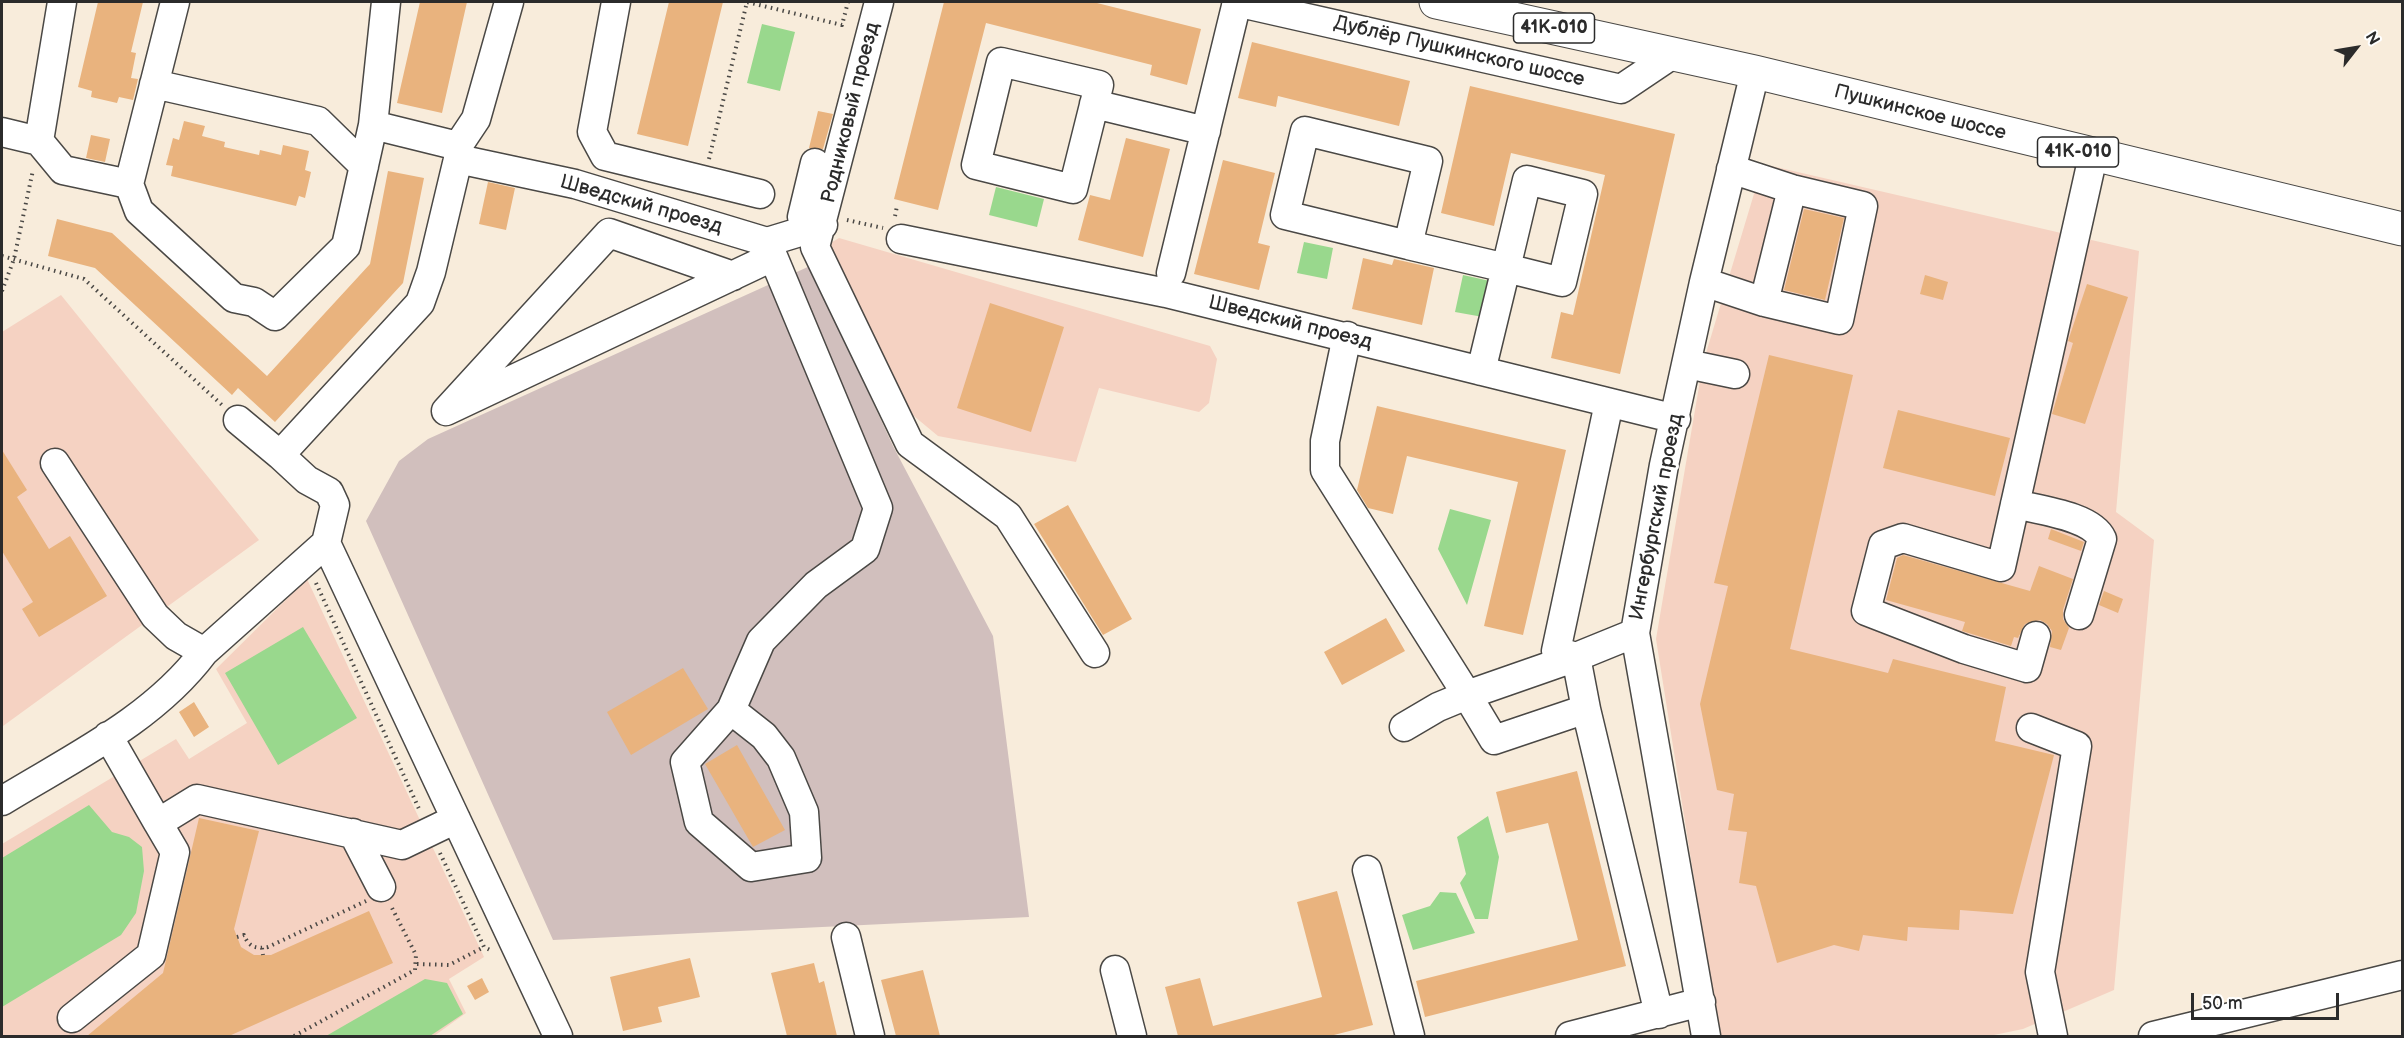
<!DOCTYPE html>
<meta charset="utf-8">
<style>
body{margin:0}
#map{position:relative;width:2404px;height:1038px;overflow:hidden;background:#f8ecdb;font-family:"Balsamiq Sans",sans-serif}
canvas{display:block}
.frame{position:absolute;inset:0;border:3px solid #2b2b2b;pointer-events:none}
.north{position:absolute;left:2326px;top:18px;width:60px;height:60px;-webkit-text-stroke:4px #fff;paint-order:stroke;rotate:59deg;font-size:16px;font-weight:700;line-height:24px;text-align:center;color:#2b2b2b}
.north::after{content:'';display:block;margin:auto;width:21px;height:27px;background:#2b2b2b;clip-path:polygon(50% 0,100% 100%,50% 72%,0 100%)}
.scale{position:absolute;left:2191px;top:993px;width:148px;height:27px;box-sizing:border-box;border:3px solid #2b2b2b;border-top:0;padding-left:8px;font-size:18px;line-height:21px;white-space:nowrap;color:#2b2b2b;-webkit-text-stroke:4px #fff;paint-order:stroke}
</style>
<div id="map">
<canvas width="2404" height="1038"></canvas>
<div class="frame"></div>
<div class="north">N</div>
<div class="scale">50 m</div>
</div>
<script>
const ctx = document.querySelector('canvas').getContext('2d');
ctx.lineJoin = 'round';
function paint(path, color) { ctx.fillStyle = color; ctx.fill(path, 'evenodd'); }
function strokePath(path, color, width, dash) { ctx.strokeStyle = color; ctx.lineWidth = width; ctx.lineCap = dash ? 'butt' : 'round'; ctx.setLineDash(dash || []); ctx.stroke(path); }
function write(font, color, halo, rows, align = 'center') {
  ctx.font = font + ' "Balsamiq Sans",sans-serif'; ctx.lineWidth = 6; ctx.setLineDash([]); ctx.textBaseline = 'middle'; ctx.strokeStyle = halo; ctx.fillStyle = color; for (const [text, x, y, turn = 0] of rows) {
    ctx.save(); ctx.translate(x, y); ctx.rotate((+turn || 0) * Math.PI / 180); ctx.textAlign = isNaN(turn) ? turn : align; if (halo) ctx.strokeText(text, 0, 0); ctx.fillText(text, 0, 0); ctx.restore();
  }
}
paint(new Path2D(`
 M1763,164l376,87 -23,261 38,28 -40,450 -91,39 -34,7h-270l-63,-397 47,-276z
 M839,238l371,108 7,13 -8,44 -10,9 -100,-24 -23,74 -138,-26 -41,-34 -73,-155z
 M61,295l198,245 -256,186 -1,-394z
 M307,579l177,378 -35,22 17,34 -32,23h-432v-192l174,-105 13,20 58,-36 -31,-54z`), '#f5d2c2');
paint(new Path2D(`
 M810,266l83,180 100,190 36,281 -476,23 -187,-419 33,-60 29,-22z`), '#d1bfbd');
paint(new Path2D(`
 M762,24l33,8 -15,59 -33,-8z
 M996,187l48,12 -7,28 -48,-12z
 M1304,242l29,6 -6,31 -30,-6z
 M1463,275l27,6 -7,36 -28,-5z
 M1450,509l41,11 -24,85 -29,-56z
 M303,627l54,91 -79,47 -53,-92z
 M89,805l23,27 17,5 13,10 2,24 -8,42 -15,22 -119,72v-149z
 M1488,816l11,41 -11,62h-13l-15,-36 6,-9 -9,-37z
 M1440,892l16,1 19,40 -62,17 -11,-35 28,-9z
 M425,979l22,4 16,31 -33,22h-104z`), '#99d88d');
paint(new Path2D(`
 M98,2h45l-12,50 5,1 -5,25 7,1 -5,21 -14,-3 -2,6 -26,-6 1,-6 -14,-4z
 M420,2h47l-25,111 -45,-10z
 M669,2h54l-35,144 -51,-12z
 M944,2h149l108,27 -14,56 -37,-10 2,-10 -166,-42 -48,187 -44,-11z
 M1252,42l158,39 -11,45 -121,-30 -2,11 -38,-9z
 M1470,86l205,48 -55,240 -69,-16 10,-46 12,3 32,-140 -94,-22 -17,73 -53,-13z
 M818,111l15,3 -10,35 -14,-1z
 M184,121l21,5 -3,10 23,6 -1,5 35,8 1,-5 21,5 2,-10 26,6 -4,19 6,2 -6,26 -6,-2 -3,10 -125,-30 2,-10 -7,-1 7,-27 6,2z
 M91,135l19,4 -5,23 -19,-4z
 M1126,138l44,11 -27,108 -65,-17 12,-45 20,5z
 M1223,160l52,13 -17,70 12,3 -11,44 -65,-16z
 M388,171l36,7 -21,105 -128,139 -37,-34 -6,7 -137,-127 -47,-12 9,-37 55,14 155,143 103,-112z
 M488,182l27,6 -9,42 -27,-6z
 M1804,209l40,9 -19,82 -41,-10z
 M1363,258l29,7 2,-6 40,9 -12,57 -70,-16z
 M1925,275l23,7 -5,18 -23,-6z
 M2087,284l41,13 -43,127 -33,-10 21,-71 -5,-2z
 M990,303l74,24 -33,105 -74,-24z
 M1769,355l84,20 -63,274 98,24 5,-14 113,28 -11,54 59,14 -41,159 -53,-4 -1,20 -51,-3 -1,14 -44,-6 -4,16 -25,-6 -57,18 -21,-77 -17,-3 8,-51 -19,-2 6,-36 -17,-4 -17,-86 28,-118 -14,-3z
 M1377,406l189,44 -43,185 -39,-9 34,-144 -111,-26 -14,58 -25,-6 -11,-18z
 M1898,410l112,28 -15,58 -112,-28z
 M2,450l25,40 -10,7 32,52 21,-13 37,60 -68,41 -17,-28 11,-7 -31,-51z
 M1068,505l64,114 -29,16 -69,-111z
 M2051,529l33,13 -3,9 -33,-12z
 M1903,555l127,36 9,-25 34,13 -10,31v9l6,9 -8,22 -11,-3 2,-16 -5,-7 -7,-4 -15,4 -7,14 -4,-1 -3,9 -49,-15 3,-9 -79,-22 11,-42z
 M2104,591l19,8 -5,14 -19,-8z
 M1386,618l19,33 -63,34 -18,-33z
 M683,668l25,41 -77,46 -24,-43z
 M194,702l15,25 -15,10 -15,-25z
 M737,745l48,85 -32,17 -48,-83z
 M1577,771l49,195 -201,51 -9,-36 162,-41 -30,-117 -42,10 -10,-41z
 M199,818l60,13 -25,98 7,18 13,8h17l98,-44 24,52 -164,73h-142l76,-63z
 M1337,891l36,134 -43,11h-152l-13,-49 35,-9 13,48 109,-29 -25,-95z
 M690,958l10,39 -42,10 4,15 -39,9 -13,-54z
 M814,963l5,20 5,-2 13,55h-50l-16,-63z
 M923,970l17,66h-44l-15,-56z
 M482,978l7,14 -14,8 -8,-14z`), '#e9b37e');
const minor = new Path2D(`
 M175,2l-46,182 10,27 95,87 20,4 21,14 71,-70 27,-121 85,21v13l-27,113 -11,31 -140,152 -42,-35
 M616,2l-24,130 13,24 155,38
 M879,2l-64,245 95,197 98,72 87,137
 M1236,2l385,87 52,-35
 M1001,62l98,23 -26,104 -97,-24z
 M154,84l164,37 46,45
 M1094,104l112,27
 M373,125l13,-123
 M2,132l37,9 24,29 66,14
 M39,141l23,-139
 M458,146l18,-27 33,-117
 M458,159l117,25 192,58 56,-17
 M802,217l13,-54
 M901,239l265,54 510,126
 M1408,245l-123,-30 20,-84 123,30 -20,84 98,23 21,-88 56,14 -21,88 -56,-14 -25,103
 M1171,273l66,-271
 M733,276l-124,-43 -163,178 305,-144 21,-10
 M1704,282l60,20 75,18 24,-114 -71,-17 -61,-20
 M1764,302l28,-113
 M1347,336l-22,105v29l142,225 109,-38 59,-24
 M1687,364l48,10
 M55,463l100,153 21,20 28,16 122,-109 9,-38 -6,-13 -22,-12 -27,-25
 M2015,504c24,6 77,12 87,35l-23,76
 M326,543l232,493
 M2036,636l-9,32 -63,-19 -98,-38 17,-66 20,-7 98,29 92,-411
 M1586,709l73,305
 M731,710l33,26 17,22 23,54 3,46 -56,9 -52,-45 -14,-60 46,-52 30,-69 55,-56 49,-36 13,-41 -111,-266
 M1404,727l34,-20 29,-12 27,45 92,-31 -10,-52 -20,-6 53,-248
 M2031,728l46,18 -37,226 13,64
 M108,736l50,87 39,-24 205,46 54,-26
 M2,801c70,-43 151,-81 202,-149
 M353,833l28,54
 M1367,870l43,166
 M846,937l24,99
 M1115,970l17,66
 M72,1018l79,-63 24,-103 -17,-29
 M1570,1036l131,-34
 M1706,1036l-71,-403 29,-168 40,-183 51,-210
 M2153,1036l249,-61`);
const major = new Path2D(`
 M1436,2l319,70 647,157`);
strokePath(minor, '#4a4845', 31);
strokePath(major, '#4a4845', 35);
strokePath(new Path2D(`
 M709,159l38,-157 95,23 6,-23
 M895,216l2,-10
 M847,220l36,8
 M2,256l82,23 138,126
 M2,291l12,-32 19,-89
 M316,583l104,228
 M440,853l44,94 8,4
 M237,937l7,-2c5,12 11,14 24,12l98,-46
 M262,948l1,7
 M417,964l32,1 35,-18
 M294,1036l121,-66 1,-15 -25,-49`), '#4a4845', 4, [1.5, 4.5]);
strokePath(minor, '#fff', 28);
strokePath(major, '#fff', 33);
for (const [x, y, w] of [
 [1554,28,81],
 [2078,152,81]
]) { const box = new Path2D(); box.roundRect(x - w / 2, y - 15, w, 30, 4.5); ctx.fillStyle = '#fff'; ctx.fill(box); strokePath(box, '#2b2b2b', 1.5); }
write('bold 18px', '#2b2b2b', null, [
 ["41К-010",1554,28],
 ["41К-010",2078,152]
]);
write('20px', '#2b2b2b', '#fff', [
 ["Дублёр Пушкинского шоссе",1459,52,13],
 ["Родниковый проезд",851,113,-76],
 ["Пушкинское шоссе",1920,113,14],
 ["Шведский проезд",641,205,16],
 ["Шведский проезд",1290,323,14],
 ["Ингербургский проезд",1657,517,-79]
]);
</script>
